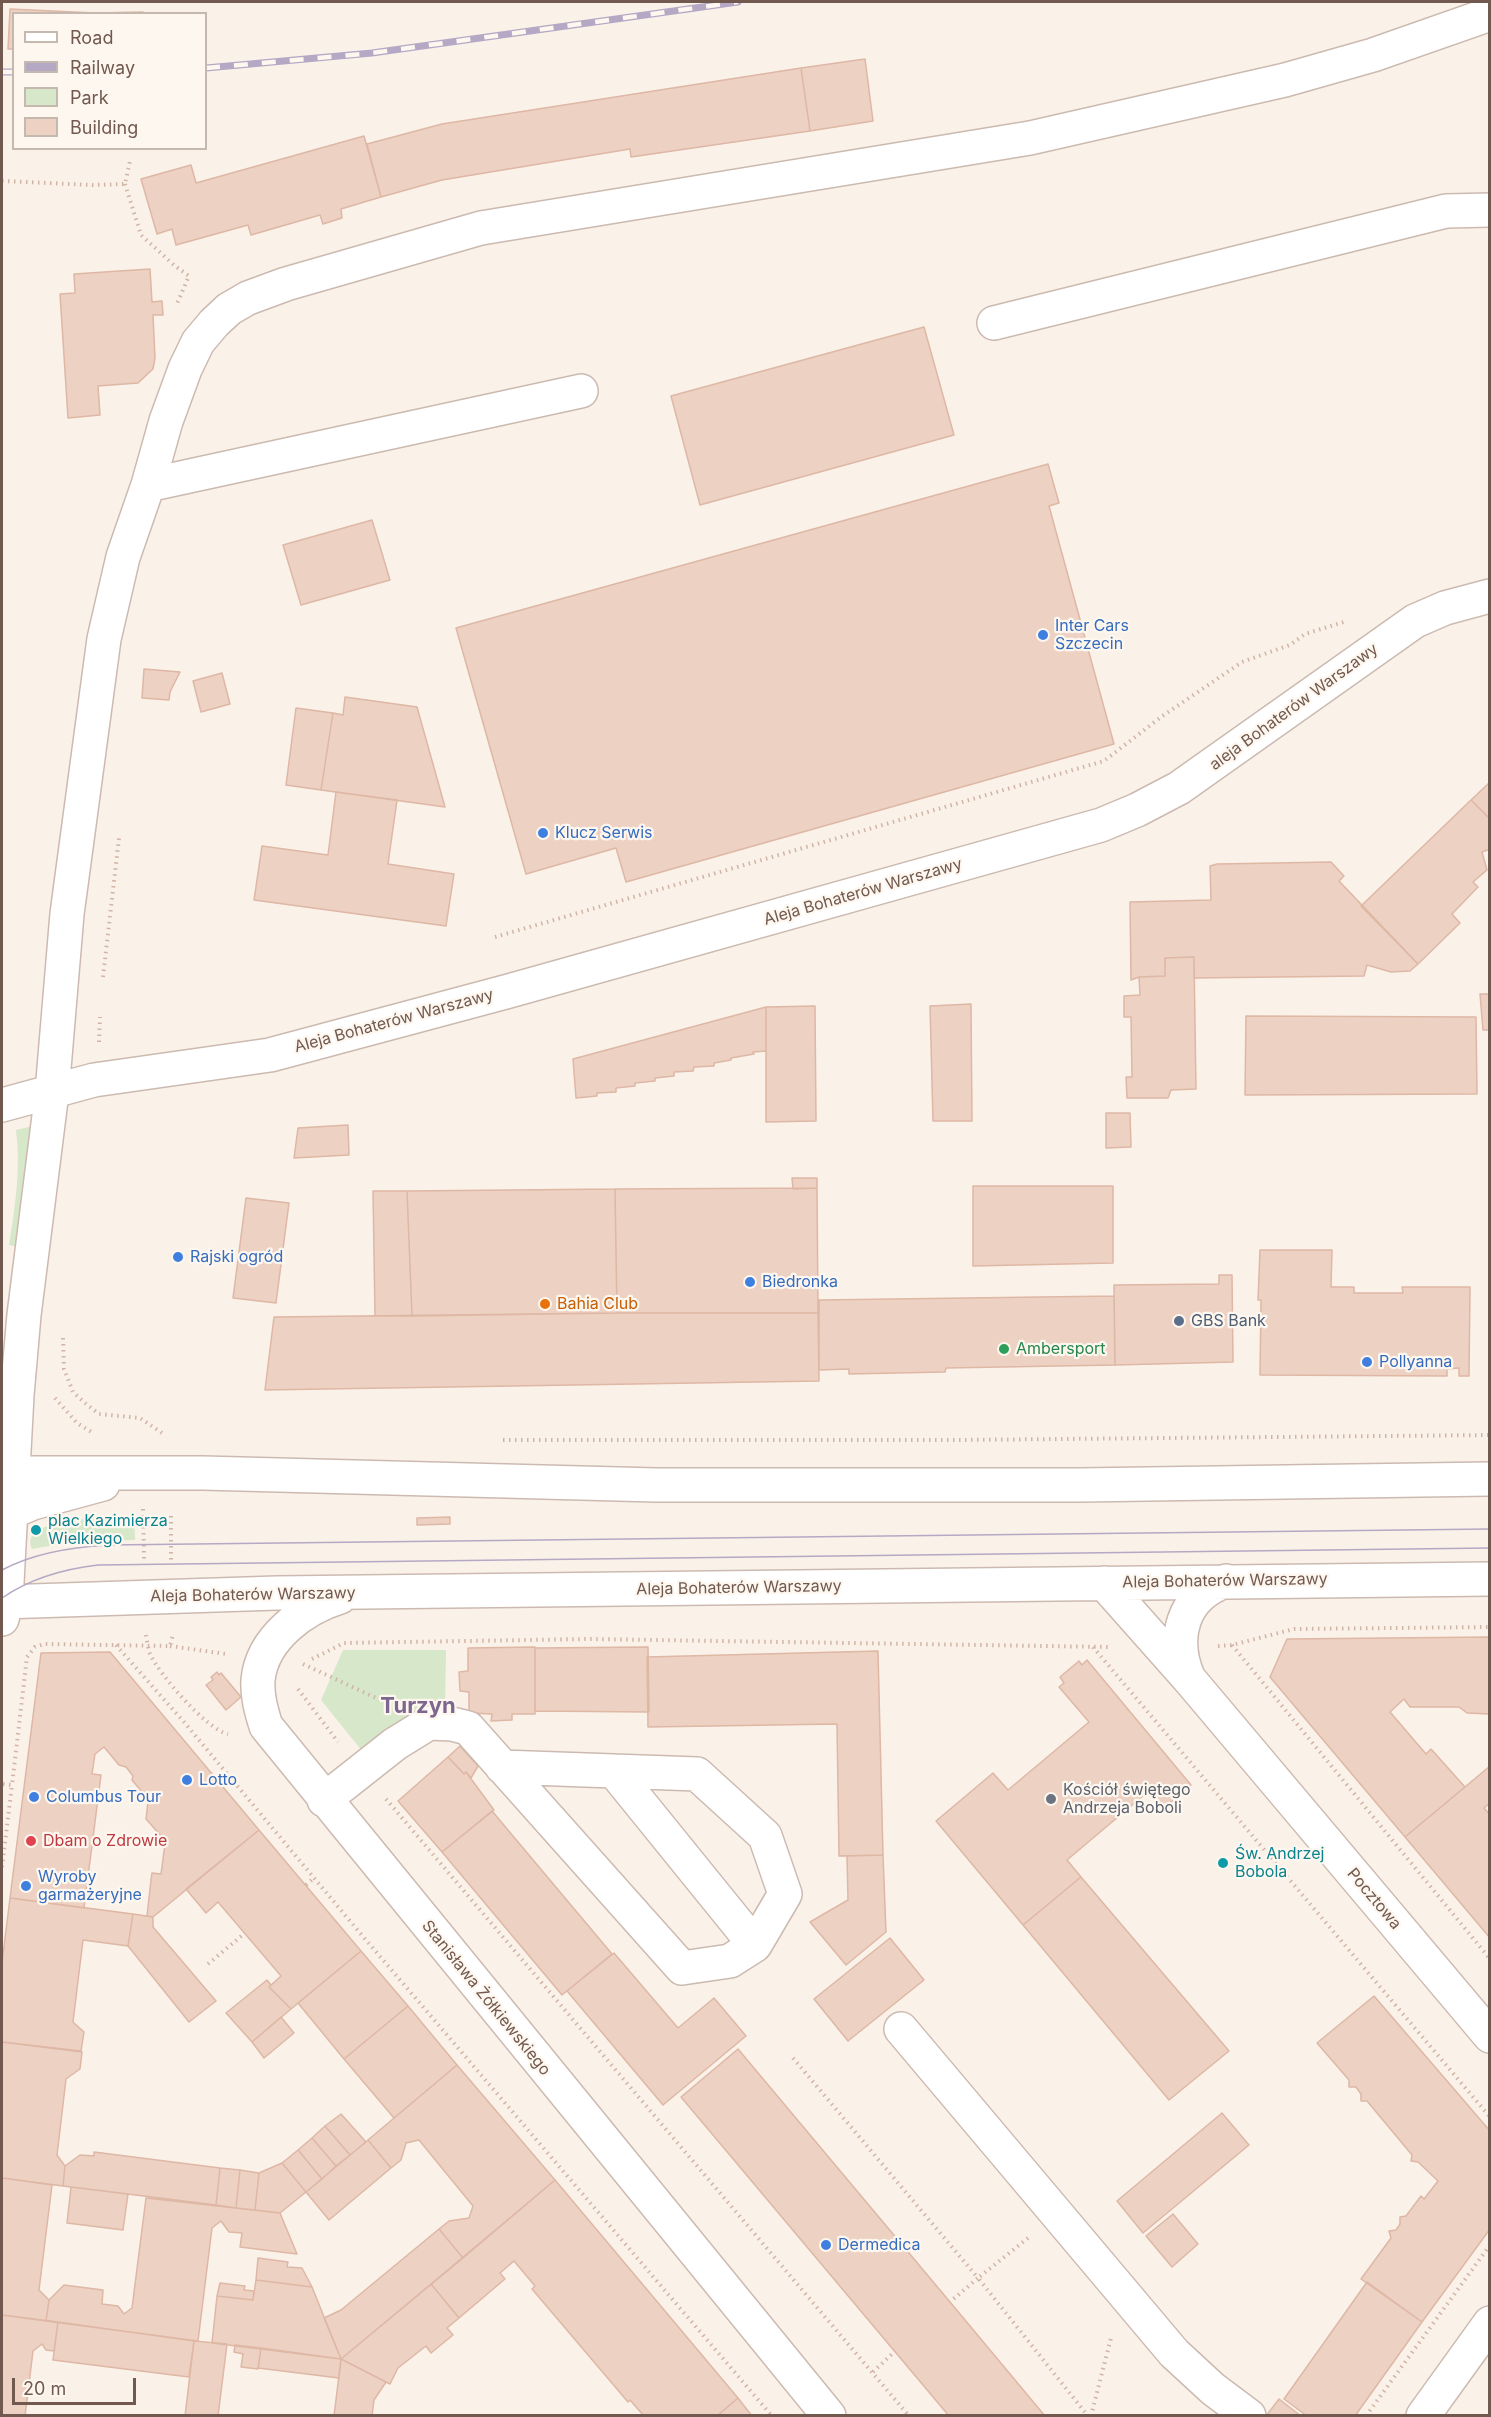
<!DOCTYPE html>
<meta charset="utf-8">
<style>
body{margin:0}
#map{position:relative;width:1491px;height:2417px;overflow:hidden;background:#faf2e9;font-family:Inter,sans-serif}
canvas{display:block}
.frame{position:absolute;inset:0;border:3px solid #72594f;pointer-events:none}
.legend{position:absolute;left:12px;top:12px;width:195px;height:138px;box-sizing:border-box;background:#fdf7ef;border:2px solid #c5b8af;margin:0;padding:8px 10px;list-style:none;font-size:18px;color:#72594f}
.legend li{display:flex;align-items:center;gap:12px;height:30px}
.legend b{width:30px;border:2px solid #c5b8af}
.scale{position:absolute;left:12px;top:2378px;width:124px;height:27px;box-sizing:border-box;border:3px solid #72594f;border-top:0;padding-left:8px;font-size:18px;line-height:21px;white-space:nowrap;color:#72594f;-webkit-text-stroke:4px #fdf7ef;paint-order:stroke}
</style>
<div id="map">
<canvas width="1491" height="2417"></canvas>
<div class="frame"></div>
<ul class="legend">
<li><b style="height:8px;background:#fff"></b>Road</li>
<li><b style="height:8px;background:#b5a8c4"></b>Railway</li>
<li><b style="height:16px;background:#d7e7c9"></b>Park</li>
<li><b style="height:16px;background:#edd1c3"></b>Building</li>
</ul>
<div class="scale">20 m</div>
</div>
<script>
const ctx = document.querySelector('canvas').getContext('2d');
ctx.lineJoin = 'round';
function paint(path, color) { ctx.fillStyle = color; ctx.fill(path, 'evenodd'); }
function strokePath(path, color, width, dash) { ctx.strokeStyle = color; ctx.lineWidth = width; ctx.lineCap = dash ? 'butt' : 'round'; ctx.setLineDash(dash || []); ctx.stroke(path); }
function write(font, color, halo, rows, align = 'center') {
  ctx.font = font + ' Inter,sans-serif'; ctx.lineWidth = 4.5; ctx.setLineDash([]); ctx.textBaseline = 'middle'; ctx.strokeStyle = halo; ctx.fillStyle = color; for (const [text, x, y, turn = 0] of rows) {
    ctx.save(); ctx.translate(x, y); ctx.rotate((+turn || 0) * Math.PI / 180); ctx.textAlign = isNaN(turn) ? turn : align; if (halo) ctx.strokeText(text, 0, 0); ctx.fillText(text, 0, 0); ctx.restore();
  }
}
paint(new Path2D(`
 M33,1126l-11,122 -13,-3c6,-38 12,-76 7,-115z
 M134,1516l1,24 -59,1 -44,8c-16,-33 83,-32 102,-33z
 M343,1650h103l-1,57 -61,25 -22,19 -41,-51z`), '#d7e7c9');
const building = new Path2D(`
 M10,9l85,4 48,-1v2h-129v35h-6z
 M865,59l8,62 -63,10 -9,-63z
 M801,68l9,63 -179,26 -1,-8 -188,31 -61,17 -14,-53 75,-20z
 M364,136l17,61 -40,12 1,9 -19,6 -3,-9 -69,20 -3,-10 -72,20 -4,-16 -15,5 -16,-55 50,-14 5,18z
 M150,269l2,33 10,-1 1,14h-10l2,43 -2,11 -15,14 -40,3 2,29 -32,3 -8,-124 15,-1 -1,-19z
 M924,327l30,108 -254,70 -29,-109z
 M1048,464l11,39 -10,3 65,238 -488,138 -10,-34 -90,26 -70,-246z
 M372,520l18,60 -89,25 -18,-60z
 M144,669l36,3 -10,20 -1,8 -27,-2z
 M222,673l8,31 -29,8 -8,-31z
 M345,697l72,10 28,100 -124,-17 12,-77 10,2z
 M296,708l37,5 -12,77 -35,-5z
 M1490,782v37l-19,-19z
 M336,792l61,8 -9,64 66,10 -8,52 -192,-26 8,-54 66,9z
 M1471,800l19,19v30l-8,3 5,18 -14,12 5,5 -26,27 8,9 -42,41 -57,-58z
 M1331,862l13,14 -5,5 79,83 -8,7 -19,1 -24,-7 -3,11 -170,2v-21l-29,1v18l-26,1 -8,3 -1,-78 81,-2 -1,-34 7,-2z
 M1194,957l2,132 -25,1 -3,8h-41l-1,-21h6l-1,-60h-7v-21l16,-1 -1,-18 26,-1v-18z
 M1480,994h10v36h-7z
 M971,1004l1,117h-39l-3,-115z
 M815,1006l1,115 -50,1v-115z
 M766,1007v44l-13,1 1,2 -23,4v2l-17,3v3l-20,1 -1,4 -19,1v4l-19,2v3l-20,2v3l-19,2v4l-19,1v3l-21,2 -3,-39z
 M1246,1016l230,1 1,77 -232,1z
 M1106,1113h24l1,34 -25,1z
 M348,1125l1,30 -55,3 4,-30z
 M792,1178h25v10l-24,1z
 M973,1186h140v77l-140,3z
 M817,1188l1,125h-201l-2,-124z
 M615,1189l2,124 -205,3 -5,-125z
 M373,1191h34l5,125h-37z
 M246,1198l43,5 -13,100 -43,-5z
 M1260,1250h72l-1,37h23v6h49l-1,-6h68l-1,89h-10v-8l-12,1v7l-187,-1 1,-75h-3z
 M1219,1275h13l1,87 -118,3 -1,-80 105,-1z
 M1114,1296l1,69 -169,3 -1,4 -96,2v-5l-30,1v-70z
 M617,1313h201l1,68 -554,9 9,-73z
 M450,1517v7l-33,1v-7z
 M1490,1637v77l-23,-1 -8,-6h-49l-6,-8 -14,13 36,42 5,-5 34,38 -60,50 -135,-160 17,-38z
 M535,1647v67h-23v6l-21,1 1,-7 -23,-1v-21l-9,-1 -1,-19 9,-1v-23z
 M648,1647l1,65 -114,-1v-63z
 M878,1651l5,204 -44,1 -2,-132 -189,3 -1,-70z
 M110,1652l149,178 -106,87 -6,-1 4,-36 1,-7 9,1 5,-38h-5l-15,-17 3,-26 -7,-1 -10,-12 1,-4 -7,-9 -7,-2 -15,-18 -9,7 -3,20 9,1 -17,133 -74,-10 31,-245z
 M1087,1660l104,125 -27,23 -14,-18 -83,70 14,17 -58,48 -87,-104 57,-48 15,17 81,-68 -30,-35 5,-4 -4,-6 19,-16 3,4z
 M217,1672l2,3 2,-2 20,24 -15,13 -20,-25 7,-5 -2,-3z
 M460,1746l18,20 -7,12 -5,-6 -2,2 -16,-17z
 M448,1757l16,17 2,-2 28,38 -52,42 -44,-51z
 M1490,1766v37l-6,5 6,7v123l-85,-101z
 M492,1811l120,143 -50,41 -120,-143z
 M259,1830l102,121 -70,58 -22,-22 12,-11 -63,-74 -12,11 -20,-24z
 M883,1855l3,77 -40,33 -36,-43 38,-22 -1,-44z
 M1081,1877l148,174 -60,49 -146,-175z
 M10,1898l123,16 -5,32 -45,-6 -10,82 11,10 -3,19 -79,-9v-79z
 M133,1914l20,3v10l63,74 -27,21 -61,-76z
 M890,1938l34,42 -76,61 -34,-42z
 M361,1951l47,55 -64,53 -46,-56z
 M614,1953l64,75 36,-30 32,38 -83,69 -96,-114z
 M267,1980l4,5 -2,2 22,22 -39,33 -26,-29z
 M1374,1996l116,135v98l-68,93 -61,-43 30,-41 -2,-7 7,-1 4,-6v-7l6,-1 15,-20 3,3 14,-18 -20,-19 -7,-1 1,-6 -45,-54h-6v-7l-5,-7h-7v-7l-32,-37z
 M408,2006l49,59 -63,53 -50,-59z
 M281,2017l13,16 -30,25 -12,-16z
 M2,2042l80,10 -2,17 -14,10 -9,76 8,11 -2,20 -61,-8z
 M738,2049l212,253 95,114h-96l-268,-319z
 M457,2065l98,115 -92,78 -24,-29 10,-8 20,-3 4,-12 -54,-66 -13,3 -5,17 -10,8 -23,-28z
 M1222,2113l27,32 -106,88 -26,-32z
 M341,2114l25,28 -16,13 -25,-29z
 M325,2126l25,29 -14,11 -24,-28z
 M312,2138l24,28 -14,13 -24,-29z
 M368,2140l23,28 -62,52 -23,-28z
 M298,2150l24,29 -16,13 -24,-29z
 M94,2152l126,16 -4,37 -153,-19 2,-20 15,-11 14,1z
 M282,2163l24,29 -26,21 -25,-3 4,-37z
 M220,2168l20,2 -4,38 -20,-3z
 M240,2170l19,3 -4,37 -19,-2z
 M2,2178l50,7 -13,105 10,10 -3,21 -44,-6z
 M555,2180l183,218 -21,18h-73l-14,-16 -2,2 -96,-113 3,-3 -21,-25 -14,12 5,6 -46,39 -28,-34z
 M71,2187l57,7 -5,36 -56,-7z
 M146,2198l134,15 17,41 -57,-7 2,-14 -13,-1 -8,-11 -9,7 -14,113 -152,-20 3,-21 15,-15 39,5 -1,14 16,2 6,8 8,-6z
 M1173,2214l25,30 -26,23 -26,-31z
 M439,2229l24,29 -122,101 -17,-41 17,-8z
 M258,2258l30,4 -1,5 15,1 10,19 -56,-7z
 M256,2280l56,7 29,72 -129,-16 5,-47 36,4z
 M1367,2282l55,40 -67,94h-48l-23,-17z
 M220,2283l25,3 -1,4 10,1 -1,9 -36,-4z
 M431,2284l28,34 -12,10 6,7 -22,18 -5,-7 -28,22 -8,16 -49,-25z
 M2,2315l56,7 -4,29 -8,-1 -4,-6 -9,7 -8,65h-23z
 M58,2322l136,19 -5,36 -136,-17z
 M194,2341l33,3 -9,72h-33z
 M235,2345l26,3 -3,21 -17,-2 2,-13 -9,-2z
 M261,2348l80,11 -2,19 -81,-10z
 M341,2359l45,23 -12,18 -2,16h-38z
 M738,2398l14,18h-35z
 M1279,2399l22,17h-35z`);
paint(building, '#edd1c3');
strokePath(building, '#deb7a5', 1.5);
const minor = new Path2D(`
 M994,323l452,-112 44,-1
 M148,485l433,-94
 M2,1105l92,-25 176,-25 239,-64 592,-166 36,-15 42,-22 236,-167 30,-13 45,-12
 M2,1473h201l453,12h424l410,-6
 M2,1516l31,-13 70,-19
 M1104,1583l86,97 300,356
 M340,1597c-36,11 -78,41 -82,83 -1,16 3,30 8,46l563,690
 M2,1602l275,-9 1213,-14
 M2,1619l4,-18 11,-206 7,-80 28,-223 15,-178 37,-275 19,-82 25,-72 18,-64 19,-52 13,-27 16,-19 15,-14 19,-11 38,-14 195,-56 549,-90 255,-58 88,-25 117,-41
 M1189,1679c-18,-41 -7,-83 37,-98
 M614,1771l141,174
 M324,1800l71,-56 34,-21 23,1 16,4 214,240 48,-7 25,-16 30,-51 -20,-58 -68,-62 -195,-7
 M901,2029l273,324 39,36 36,27
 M1423,2416l67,-93`);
strokePath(minor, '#ccbab0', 36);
strokePath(new Path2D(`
 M2,181l91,4 32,-1 5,-23
 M125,184l16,51 34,31 14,10 -13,30
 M495,937l609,-176 57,-44 81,-55 48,-17 15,-11 39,-12
 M103,977l16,-139
 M99,1042l1,-25
 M63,1338l1,31 9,23 12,11 14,11 41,4 22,15
 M55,1398l22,25 16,10
 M503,1440h451l536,-5
 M143,1509l1,50
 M171,1516v44
 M146,1635c1,6 2,13 4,19 9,20 57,76 78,80
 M116,1645l68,77 176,211 412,483
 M1232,1645l258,314
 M170,1646l56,8
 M1218,1646l14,-1 62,-16 196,-2
 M1093,1647l397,470
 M312,1659l32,-16 245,-4 521,8
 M303,1664l86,40
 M298,1689l40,53
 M3,1784l9,1 15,-128 8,-10 9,-3 126,2 3,-11
 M386,1799l523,617
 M2,1867l10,-82
 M306,1885l8,-7
 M208,1964l37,-31
 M793,2058l185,220 -28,24
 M1028,2238l-50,40 110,138
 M873,2372l22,-21
 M1091,2416l20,-78
 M1366,2416l124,-171`), '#d2b4a6', 4, [1.5, 4.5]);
strokePath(minor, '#fff', 33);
strokePath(new Path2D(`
 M2,1570c32,-17 69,-23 106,-25l1382,-16
 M2,1598c29,-20 61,-29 96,-33l1392,-17`), '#b5a8c4', 1.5);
const rail = new Path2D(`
 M206,68l166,-15 366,-51
 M2,72h12`);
strokePath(rail, '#b5a8c4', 7);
strokePath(rail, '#fdf7ef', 4.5, [14]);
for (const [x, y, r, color] of [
 [1043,635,6,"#3f7fe0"],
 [543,833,6,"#3f7fe0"],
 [178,1257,6,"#3f7fe0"],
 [750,1282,6,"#3f7fe0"],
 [545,1304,6,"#e8710a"],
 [1179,1321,6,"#5c6f8a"],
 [1004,1349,6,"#2e9e5b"],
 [1367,1362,6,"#3f7fe0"],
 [36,1530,6,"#0f9aa8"],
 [187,1780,6,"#3f7fe0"],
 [34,1797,6,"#3f7fe0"],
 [1051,1799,6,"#6b7280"],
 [31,1841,6,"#e0444e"],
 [1223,1863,6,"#0f9aa8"],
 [26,1886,6,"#3f7fe0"],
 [826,2245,6,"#3f7fe0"]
]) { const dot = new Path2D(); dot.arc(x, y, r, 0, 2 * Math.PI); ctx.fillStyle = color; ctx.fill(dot); strokePath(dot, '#fdf7ef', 2); }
write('16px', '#366cbe', '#fdf7ef', [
 ["Inter Cars",1055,626],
 ["Szczecin",1055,644],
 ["Klucz Serwis",555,833],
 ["Rajski ogród",190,1257],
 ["Biedronka",762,1282],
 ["Pollyanna",1379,1362],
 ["Lotto",199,1780],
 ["Columbus Tour",46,1797],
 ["Wyroby",38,1877],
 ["garmażeryjne",38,1895],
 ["Dermedica",838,2245]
], 'left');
write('16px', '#72594f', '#fdf7ef', [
 ["aleja Bohaterów Warszawy",1294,707,-36],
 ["Aleja Bohaterów Warszawy",863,892,-16],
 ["Aleja Bohaterów Warszawy",394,1021,-15],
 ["Aleja Bohaterów Warszawy",1225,1581,-1],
 ["Aleja Bohaterów Warszawy",739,1588,-1],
 ["Aleja Bohaterów Warszawy",253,1595,-1],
 ["Pocztowa",1374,1899,50],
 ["Stanisława Żółkiewskiego",486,1998,51]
]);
write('16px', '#c56008', '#fdf7ef', [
 ["Bahia Club",557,1304]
], 'left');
write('16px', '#4e5e75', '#fdf7ef', [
 ["GBS Bank",1191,1321]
], 'left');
write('16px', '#27864d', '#fdf7ef', [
 ["Ambersport",1016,1349]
], 'left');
write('16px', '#0d838f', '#fdf7ef', [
 ["plac Kazimierza",48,1521],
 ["Wielkiego",48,1539],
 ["Św. Andrzej",1235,1854],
 ["Bobola",1235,1872]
], 'left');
write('16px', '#5b616d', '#fdf7ef', [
 ["Kościół świętego",1063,1790],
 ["Andrzeja Boboli",1063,1808]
], 'left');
write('16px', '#be3a42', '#fdf7ef', [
 ["Dbam o Zdrowie",43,1841]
], 'left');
write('bold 22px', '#7e678e', '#fdf7ef', [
 ["Turzyn",418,1706]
]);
</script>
